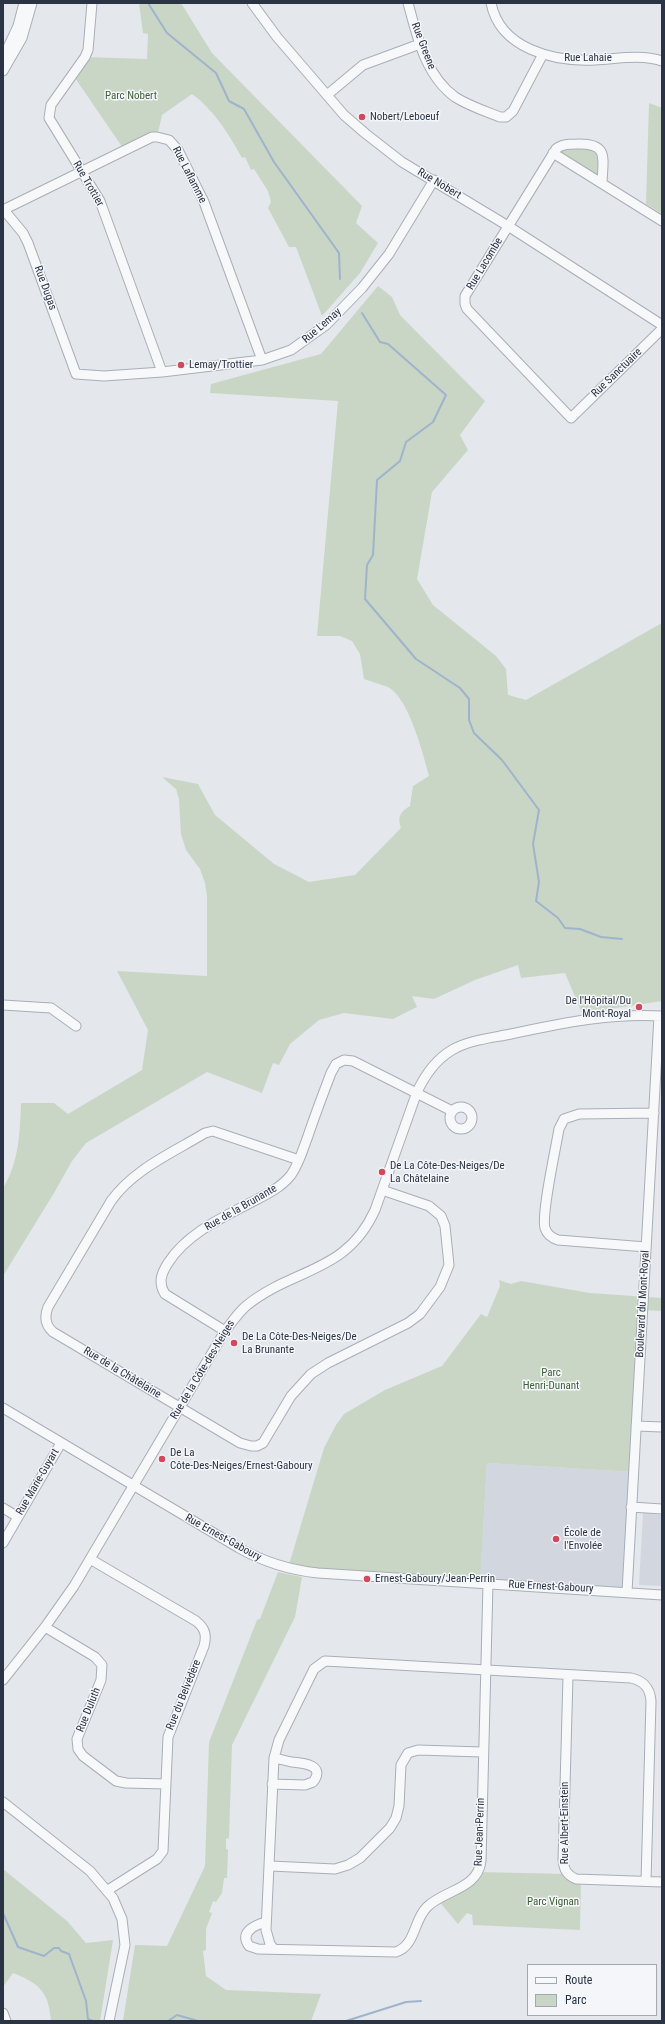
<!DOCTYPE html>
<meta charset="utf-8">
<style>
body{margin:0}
#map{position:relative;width:665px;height:2024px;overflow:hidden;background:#e4e7ec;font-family:"Roboto Condensed",sans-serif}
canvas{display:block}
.frame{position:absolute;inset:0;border:4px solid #2b3445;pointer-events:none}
.legend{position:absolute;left:527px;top:1964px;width:130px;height:52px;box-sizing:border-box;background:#f4f6f9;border:1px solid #a4a8b1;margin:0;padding:5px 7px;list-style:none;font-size:12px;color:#2b3445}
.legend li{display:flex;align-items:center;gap:8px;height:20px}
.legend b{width:20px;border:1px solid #a4a8b1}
</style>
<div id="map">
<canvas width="665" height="2024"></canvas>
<div class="frame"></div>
<ul class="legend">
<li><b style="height:5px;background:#f7f8fa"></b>Route</li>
<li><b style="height:11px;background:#c9d6c5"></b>Parc</li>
</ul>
</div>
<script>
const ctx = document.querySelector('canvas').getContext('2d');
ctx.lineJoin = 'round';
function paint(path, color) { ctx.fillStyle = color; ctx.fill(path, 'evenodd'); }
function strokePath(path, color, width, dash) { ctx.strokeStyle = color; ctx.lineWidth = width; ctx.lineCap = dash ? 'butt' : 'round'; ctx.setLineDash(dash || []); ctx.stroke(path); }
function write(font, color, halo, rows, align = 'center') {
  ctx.font = font + ' "Roboto Condensed",sans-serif'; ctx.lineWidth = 3; ctx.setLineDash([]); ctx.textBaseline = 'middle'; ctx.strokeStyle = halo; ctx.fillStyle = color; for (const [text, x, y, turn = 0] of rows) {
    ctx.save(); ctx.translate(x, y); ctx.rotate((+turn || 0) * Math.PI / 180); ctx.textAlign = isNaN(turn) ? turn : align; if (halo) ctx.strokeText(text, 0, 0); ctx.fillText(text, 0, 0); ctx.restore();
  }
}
paint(new Path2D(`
 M487,1463l146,9 -6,120 -147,-9z
 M643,1513l19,2v71l-23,-1z`), '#d2d6de');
paint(new Path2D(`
 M139,3h42l31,50 150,153 -6,17 22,20 -18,30 -38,43 -26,-69h-7l-21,-39 3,-6 -3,-11 -14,-22 -3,1 -6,-13 -3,1c-13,-24 -28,-48 -50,-64l-30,21 -5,22 -32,14 -52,-76 12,-18 62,2 1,-25 -5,-1z
 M649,103l13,5v106l-16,-10z
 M599,148l3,35 -49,-30 3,-4z
 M378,286l14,11 8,18 85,86 -25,34 8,15 -36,42 -15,87 16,26 63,51 10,13 2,26 18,5 136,-77v378l-80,12 -17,-40 -44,5 -3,-13 -43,15 -41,19 -22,-3 5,11 -24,12 -49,-6 -25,7 -29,24 -11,21 -6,-2 -11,30 -55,-21 -121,71 -14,18 -18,32 -51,83v-88c16,-25 17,-56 18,-85h33l14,11 74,-44 6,-40 -31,-59 90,5v-80l-2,-13 -5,-14 -14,-19 -5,-16 -2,-35 -3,-10 -14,-12 36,7 17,31 59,49 35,18 46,-7 46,-47c-4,-11 -1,-16 9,-22l3,-20 16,-10c-6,-22 -20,-78 -41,-89 -8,-3 -16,-5 -24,-8l-4,-25 -8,-13 -12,-5h-23l21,-235 -128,-8 1,-9 110,-30z
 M499,1280l12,4 10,-3 69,12 72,5v13l-19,-1 -10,162 -146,-9 -7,120 -192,-15 36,-120 12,-23 8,-11 41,-24 57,-24 39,-52 6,3 13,-31z
 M278,1572l24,5 -7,40 -63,128 -3,93 -3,1v10l2,1 -1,28h-3l-2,15 -6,9 -3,-1 -4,11 3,1 -6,16v21l-3,1 3,25 20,14 95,4 -10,27h-188l12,-76 32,1 38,-80 4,-124 48,-122 3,-1z
 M3,1869l64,52 19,22 27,-3 -13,81h-49c-2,-29 -12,-38 -38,-48l-10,14z
 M478,1872l90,2 13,5 -1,51 -107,-5 -1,-10 -5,-2 -9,11 -20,-24z`), '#c9d6c5');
strokePath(new Path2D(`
 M148,3l19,30 49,40 13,28 15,8 30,53 65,91 1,26
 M362,313l18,29 8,2 58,51 -13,27 -27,20 -6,19 -23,19 -4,75 -6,10 -2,34 51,60 44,29 9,11v21l5,13 28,27 37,50 -6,34 6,38 -3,19 22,17 7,10 15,1 21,8 21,2
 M3,1913l15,34 26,9 10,-8h5l2,3 8,3 17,47 2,18 5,2
 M168,2021l9,-6 21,6
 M346,2021l60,-19 15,-1`), '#9fb4cc', 2);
const minor = new Path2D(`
 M92,3l-4,47 -3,7 -34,48 -2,13 51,83 62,171
 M252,3l25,34 67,78 22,19 36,28 106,64 154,99
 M408,3c9,33 17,72 47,94 14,9 30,14 45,20h6l7,-6 30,-57
 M491,3c9,46 63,59 104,57 22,-1 45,-6 67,1
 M3,58l15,-32 6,-23
 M3,71l19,-33 10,-35
 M327,95l36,-30 57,-21
 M553,153l109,68
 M602,183c1,-25 7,-40 -25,-39 -8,0 -15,0 -21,5l-91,147v8l2,5 104,109 91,-89
 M3,209l20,24 5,10 48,131 28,2 58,-4 100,-12 29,-10 35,-25 36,-37 27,-34 45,-74
 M3,210l149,-73h5l12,3 9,10 26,52 58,158
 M3,1005l48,3 25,18
 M450 1118a11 11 0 1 1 22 0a11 11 0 1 1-22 0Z
 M299,1160l-86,-29 -8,2c-33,20 -71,36 -94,68l-63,106c-4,10 -3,18 5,25l187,111 11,3h6l6,-3 28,-47 20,-22 17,-11 80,-40 12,-9 20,-27 9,-22 -4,-39 -4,-10 -12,-10 -47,-16
 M646,1247l-88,-7c-6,-2 -11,-5 -13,-12 -4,-13 11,-81 14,-99l5,-10 15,-5 75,-1
 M225,1331l-60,-37c-7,-11 -4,-20 3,-31 18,-28 51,-44 80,-59 15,-8 32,-15 43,-29 8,-11 12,-26 17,-39 7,-21 15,-42 23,-63l5,-9 8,-4 9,1 99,50
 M3,1408l236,140c25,14 50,22 79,25l344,22
 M636,1426l26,1
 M631,1507l31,2
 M3,1508l15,9
 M3,1543l58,-100
 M90,1559l106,62c9,7 11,14 8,25l-36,91 -5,114 -6,8 -49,31
 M627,1592l32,-576
 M45,1627l50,30 7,8 -1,15 -24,59 1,10 5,7 33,25 10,2 40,1
 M568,1676l-5,184c1,10 4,15 13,19l86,3
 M3,1680l42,-53 29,-41 151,-255c7,-9 13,-18 21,-25 48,-39 100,-32 129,-96l42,-118c8,-17 18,-32 35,-42 17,-10 39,-12 59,-16 52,-11 98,-21 151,-18
 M272,1784l33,1 8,-3c13,-17 -10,-19 -21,-20 -6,-1 -12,-3 -18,-4
 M3,1802l87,69 23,27 9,21 3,26 -16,76
 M270,1866l65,3 13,-4 12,-7 30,-30 6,-10 3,-12 2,-41 7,-12 10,-3 64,2
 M266,1922c-11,3 -27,10 -17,24l9,3 138,3c20,-7 17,-31 31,-45 17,-17 51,-18 54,-46l7,-278
 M274,1949l-4,-5 -4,-14 8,-172 5,-18 35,-71 11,-8 306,17c13,3 19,10 20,23l-5,180
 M3,2013l3,8`);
strokePath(minor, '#a9aeb7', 11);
strokePath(minor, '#f7f8fa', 9);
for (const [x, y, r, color] of [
 [362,117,4,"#d1495b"],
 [181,365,4,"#d1495b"],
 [639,1007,4,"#d1495b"],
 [382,1172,4,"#d1495b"],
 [234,1343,4,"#d1495b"],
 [162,1459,4,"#d1495b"],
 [556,1539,4,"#d1495b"],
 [367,1579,4,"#d1495b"]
]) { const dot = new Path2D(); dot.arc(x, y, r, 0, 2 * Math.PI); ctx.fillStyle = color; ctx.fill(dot); strokePath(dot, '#f4f6f9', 1.5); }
write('11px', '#2b3445', '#f4f6f9', [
 ["Rue Greene",423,46,69],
 ["Rue Lahaie",588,58],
 ["Rue Laflamme",189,175,63],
 ["Rue Trottier",88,184,60],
 ["Rue Nobert",439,184,31],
 ["Rue Lacombe",485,264,-59],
 ["Rue Dugas",45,288,70],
 ["Rue Lemay",322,326,-41],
 ["Rue Sanctuaire",617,373,-44],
 ["Rue de la Brunante",241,1208,-30],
 ["Boulevard du Mont-Royal",643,1304,-87],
 ["Rue de la Côte-des-Neiges",203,1370,-59],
 ["Rue de la Châtelaine",122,1373,31],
 ["Rue Marie-Guyart",38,1482,-60],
 ["Rue Ernest-Gaboury",223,1538,29],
 ["Rue Ernest-Gaboury",551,1587,3],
 ["Rue du Belvédère",184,1695,-68],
 ["Rue Duluth",89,1710,-68],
 ["Rue Albert-Einstein",565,1823,-90],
 ["Rue Jean-Perrin",480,1832,-88]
]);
write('11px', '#3f6138', '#f4f6f9', [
 ["Parc Nobert",131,96],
 ["Parc",551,1373],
 ["Henri-Dunant",551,1386],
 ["Parc Vignan",553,1902]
]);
write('11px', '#2b3445', '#f4f6f9', [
 ["Nobert/Leboeuf",370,117],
 ["Lemay/Trottier",189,365],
 ["De l'Hôpital/Du",631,1001,"right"],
 ["Mont-Royal",631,1014,"right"],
 ["De La Côte-Des-Neiges/De",390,1166],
 ["La Châtelaine",390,1179],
 ["De La Côte-Des-Neiges/De",242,1337],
 ["La Brunante",242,1350],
 ["De La",170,1453],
 ["Côte-Des-Neiges/Ernest-Gaboury",170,1466],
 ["École de",564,1533],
 ["l'Envolée",564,1546],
 ["Ernest-Gaboury/Jean-Perrin",375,1579]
], 'left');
</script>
